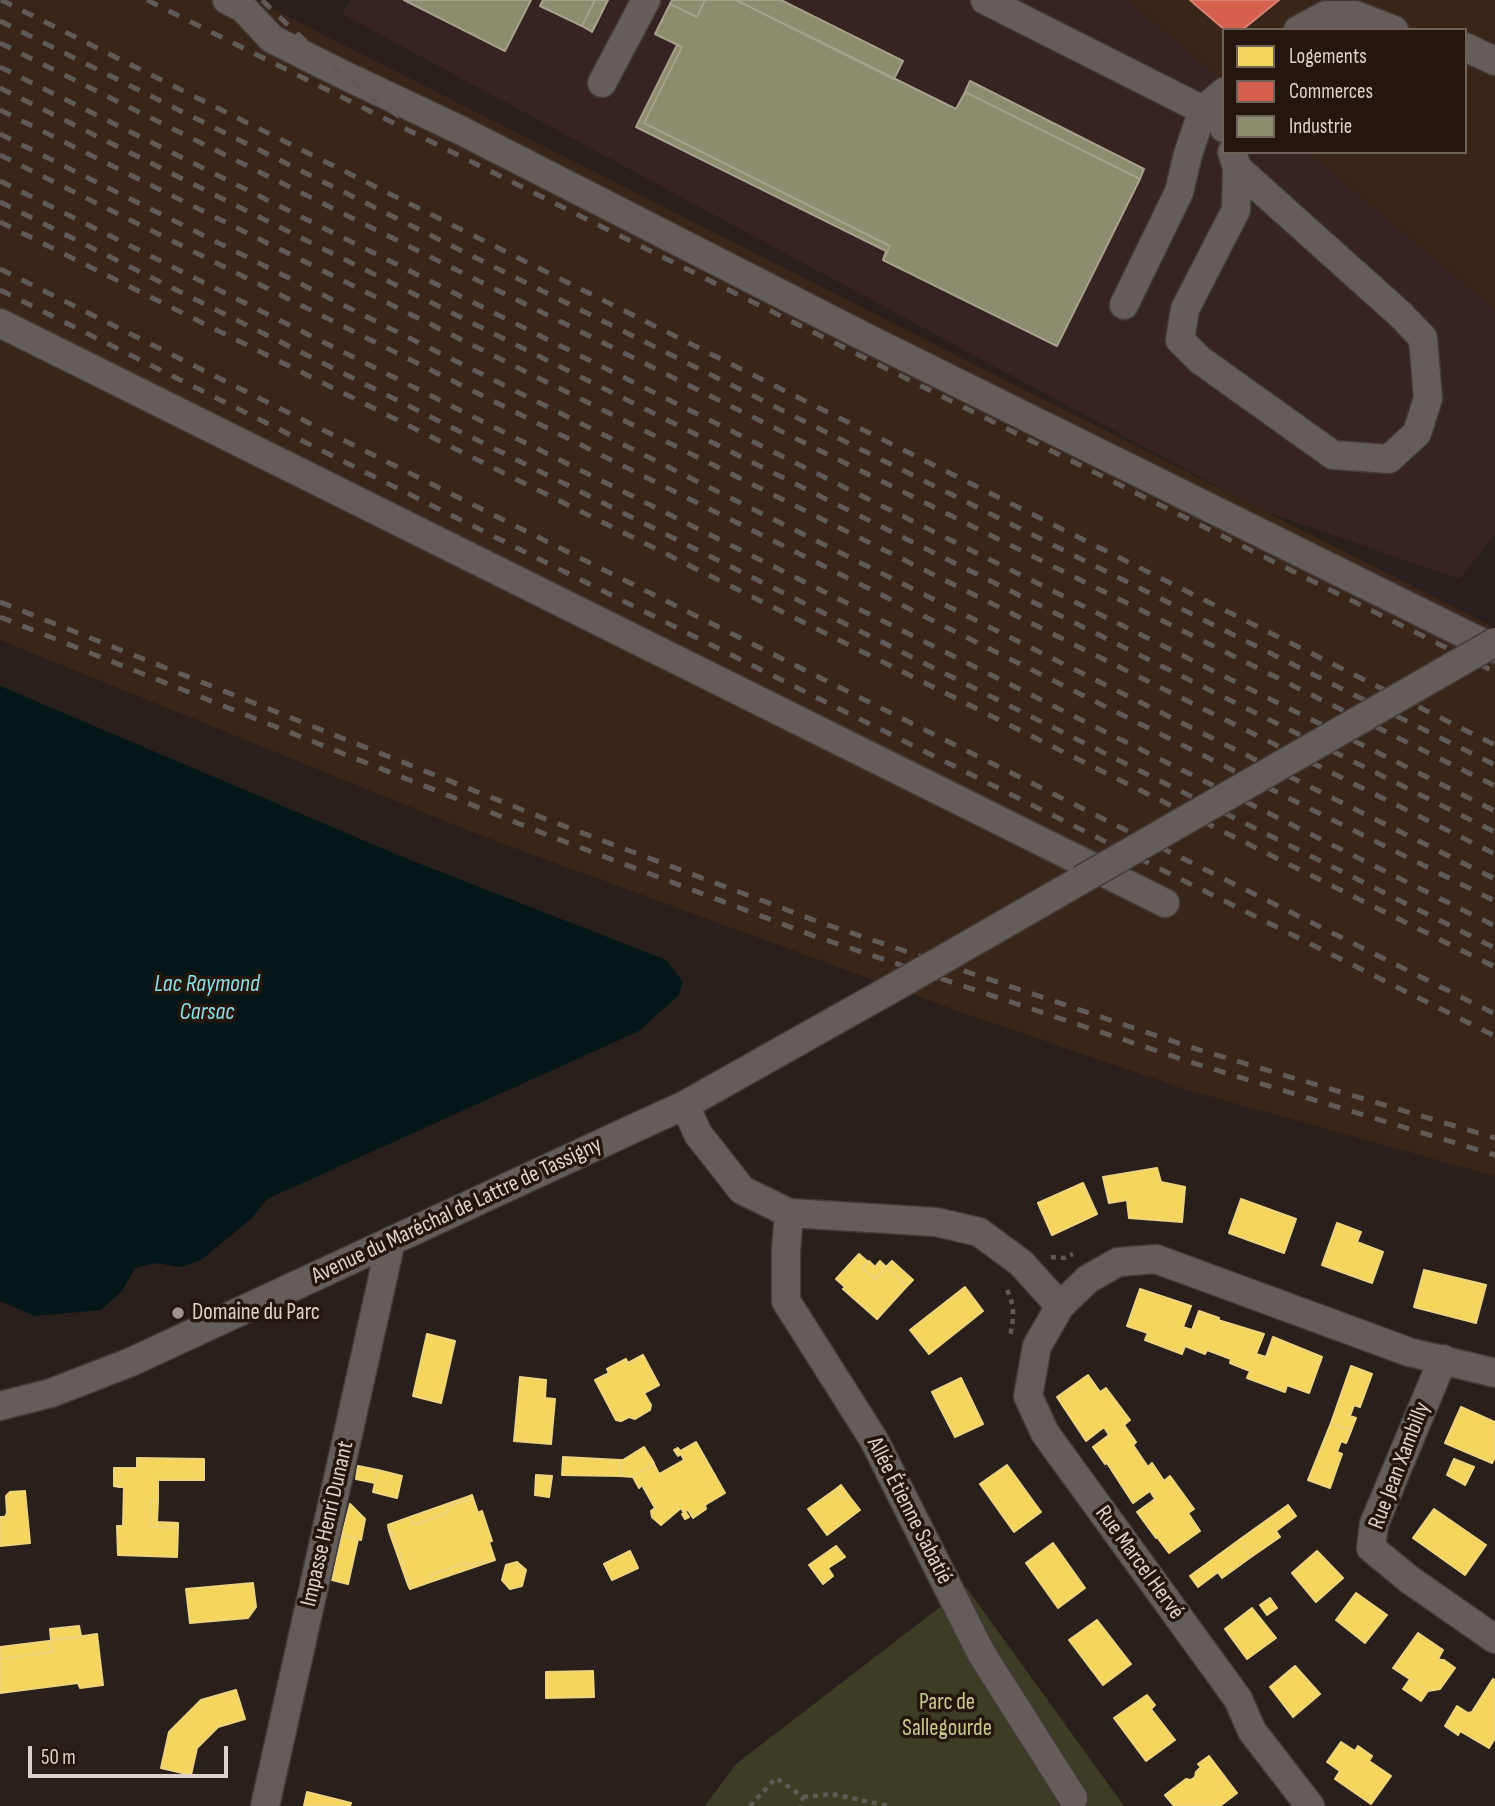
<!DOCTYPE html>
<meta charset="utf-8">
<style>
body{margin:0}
#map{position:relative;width:1495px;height:1806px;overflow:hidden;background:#29201c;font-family:"Sofia Sans Condensed",sans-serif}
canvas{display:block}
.legend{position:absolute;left:1222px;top:28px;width:245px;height:126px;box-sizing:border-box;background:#25160d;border:2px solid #6f6259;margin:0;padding:9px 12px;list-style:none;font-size:21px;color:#ded3cc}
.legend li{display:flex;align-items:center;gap:14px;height:35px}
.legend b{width:35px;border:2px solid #6f6259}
.scale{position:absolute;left:28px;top:1746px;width:200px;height:32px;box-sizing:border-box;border:4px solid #ded3cc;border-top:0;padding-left:9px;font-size:21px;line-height:24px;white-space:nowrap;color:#ded3cc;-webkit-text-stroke:5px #25160d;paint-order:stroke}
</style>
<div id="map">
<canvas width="1495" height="1806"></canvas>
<ul class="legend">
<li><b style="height:19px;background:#f6d55c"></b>Logements</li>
<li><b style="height:19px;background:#d6604d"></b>Commerces</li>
<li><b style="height:19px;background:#8c8c6e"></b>Industrie</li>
</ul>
<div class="scale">50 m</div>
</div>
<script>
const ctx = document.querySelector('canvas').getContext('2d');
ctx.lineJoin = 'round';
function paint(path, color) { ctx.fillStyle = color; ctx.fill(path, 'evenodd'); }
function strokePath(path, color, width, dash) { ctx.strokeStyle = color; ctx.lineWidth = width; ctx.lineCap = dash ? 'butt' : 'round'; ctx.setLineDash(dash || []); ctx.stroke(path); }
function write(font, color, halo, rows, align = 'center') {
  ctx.font = font + ' "Sofia Sans Condensed",sans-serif'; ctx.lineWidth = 7; ctx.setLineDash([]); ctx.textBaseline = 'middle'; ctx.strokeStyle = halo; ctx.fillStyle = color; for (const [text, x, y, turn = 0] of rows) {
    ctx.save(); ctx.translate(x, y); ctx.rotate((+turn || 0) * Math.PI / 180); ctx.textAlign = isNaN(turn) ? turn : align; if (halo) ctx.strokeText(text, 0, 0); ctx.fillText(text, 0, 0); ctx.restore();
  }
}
paint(new Path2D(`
 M0,0h255l1240,628v548l-311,-87 -229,-79 -473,-174 -482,-196z
 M1126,0h369v310l-188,-158h158v-122h-241v52z`), '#3a2619');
paint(new Path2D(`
 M351,0h775l98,82v70h83l188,158v224l-35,45 -197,-68 -921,-497z`), '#372422');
paint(new Path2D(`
 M966,1587l158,219h-419l31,-42z`), '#3c3d24');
paint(new Path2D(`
 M0,686l405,172 261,102 17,22 -4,13 -40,36 -372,168 -15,19 -51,42 -20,7 -25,-4 -21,5 -13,23 -21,19 -66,6 -35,-15z`), '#041617');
const homes = new Path2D(`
 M1157,1168l4,14 24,5 -3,35 -53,-4 -2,-18 -18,3 -6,-26z
 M1083,1183l14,31 -45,21 -14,-32z
 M1241,1199l55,20 -12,34 -55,-20z
 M1337,1223l24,9 -4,10 26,10 -11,31 -50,-18z
 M859,1254l9,8 -6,6 13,11 11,-12 21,19 -30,33 -34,-30 2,-2 -9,-8z
 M869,1261l6,6 5,-6 6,6 -11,12 -13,-11z
 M892,1261l21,19 -6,6 -21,-19z
 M1424,1270l62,15 -10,38 -62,-16z
 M965,1287l18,24 -54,43 -19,-24z
 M1140,1289l51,17 -8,21 9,3 7,-19 20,7 -1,2 46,14 -8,20 10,3 7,-20 49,20 -13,36 -22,-8 -2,7 -38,-14 3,-7 -20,-8 1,-4 -24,-9 -2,4 -20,-8 -3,8 -37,-14 3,-7 -21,-7z
 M427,1334l28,7 -14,62 -28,-7z
 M643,1355l16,30 -15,8 7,12 -1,5 -15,9 -6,-2 -8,4 -5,-1 -21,-40 14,-7 -2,-4 19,-10 2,4z
 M1351,1366l21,8 -12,33 -6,-2 -4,11 6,2 -5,13 -20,-8z
 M1088,1375l12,17 6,-4 24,32 -6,5 12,17 -3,3 15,22 4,-4 12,18 6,-5 24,33 -6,4 12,18 -31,22 -12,-16 -1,1 -19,-26 18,-13 -5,-8 -17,12 -26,-40 -2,1 -12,-17 16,-12 -5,-8 -18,14 -29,-44z
 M520,1377l26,3 -1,18 10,1 -4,45 -37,-3z
 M961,1378l22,46 -28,13 -23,-45z
 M1461,1407l34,15v35l-3,6 -47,-20z
 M1331,1423l20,8 -5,12 -5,-2 -4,11 5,2 -12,34 -22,-8z
 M696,1442l29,51 -20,12 1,4 -13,9 -5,-8 -3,1 4,6 -4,2 -3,-5 2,-1 -3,-5 -20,17 -9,-8 -1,-6 4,-3 -13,-23 -3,3 -6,-11 21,-13 5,10 25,-14 -3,-6 -3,2 -4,-6 4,-2 2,3z
 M644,1447l10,16 -21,14 -13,-1v-16h3z
 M563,1457l57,3v16l-58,-1z
 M137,1458l67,1v21h-46v21h-7l-1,26 28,1 -1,29 -59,-2 -1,-29h6l1,-39h-5l1,-19h17z
 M1454,1459l20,8 -9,18 -18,-10z
 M1007,1465l34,47 -27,20 -34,-48z
 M358,1466l20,4 -3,13 -19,-4z
 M114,1468h6l-1,19 -5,-1z
 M378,1470l24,6 -5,22 -24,-6z
 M536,1475l16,1 -3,21 -14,-2z
 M841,1485l8,11 -5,4 -8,-11z
 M836,1489l8,11 5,-4 11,14 -33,25 -19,-26z
 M25,1491l5,52 -30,3v-29h5l2,-4 -1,-17 4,-4z
 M472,1495l6,18 4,-2 10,30 -3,1 6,18 -6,2v-2l-21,6 -1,-4 -36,13 2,6 -23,8 -2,-4 3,-1 -19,-54 -3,1 -1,-6 22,-8 3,8 36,-13 -2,-5 21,-7 -1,-3z
 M467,1497l1,3 -21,7 2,5 -36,13 -3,-8z
 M151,1501h7l-1,21 21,1v5l-28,-1z
 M350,1504l15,15 -4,21 -19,-5z
 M1288,1505l8,11 -20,15 4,6 -29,20 -12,-17z
 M1434,1509l52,36 -21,30 -52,-37z
 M392,1530l19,54 -3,1 -19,-54z
 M342,1535l16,4 -10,45 -16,-4z
 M1239,1540l12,17 -29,21 -4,-6 -20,15 -8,-11z
 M1053,1543l32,45 -27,20 -32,-45z
 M836,1546l9,11 -17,11 5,8 -10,8 -14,-19z
 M630,1551l8,17 -26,12 -8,-16z
 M1317,1551l26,27 -27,24 -24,-29z
 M489,1560v2l-56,19 -2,-6 36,-13 1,4z
 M517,1562l9,8 -4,16 -12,3 -8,-9 4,-15z
 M253,1583l3,24 -8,11 -58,5 -4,-34z
 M1356,1593l31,22 -22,28 -29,-23z
 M1270,1598l7,10 -10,7 -7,-10z
 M1252,1608l24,30 -29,21 -22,-30z
 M1097,1620l34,44 -28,21 -34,-45z
 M79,1626l2,10 -30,4 -1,-11z
 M1418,1633l25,17 -5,9 3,1h3l11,8 -15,21 -12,2 -35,-23z
 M97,1634l6,51 -23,3 -2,-5 -78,10v-34l52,-7 -3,-11z
 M49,1641l3,11 -52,7v-12z
 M1295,1666l25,28 -27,23 -23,-30z
 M593,1671l1,26 -48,1v-26z
 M1410,1679l18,12 -7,10 -18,-12z
 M1493,1679l2,1v58l-6,10 -29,-17 -2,4 -13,-9 12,-20 11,7 4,-1z
 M236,1690l9,29 -27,8 -21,21 -6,27 -30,-7 8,-36 32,-32z
 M1147,1695l8,10 -4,4 24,31 -29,21 -32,-43z
 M1341,1742l14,9 3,-5 14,10 -3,5 22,15 -20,28 -36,-25 5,-8 -13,-9z
 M1209,1756l28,37 -17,13h-46l-9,-11 21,-16 5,1 4,-3 1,-5 5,-5 -3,-3z
 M307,1792l44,11 -1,3h-46z`);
paint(homes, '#f6d55c');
strokePath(homes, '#efd47e', 2);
const shops = new Path2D(`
 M1190,0h89l-37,30h-17z`);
paint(shops, '#d6604d');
strokePath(shops, '#d88273', 2);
const industry = new Path2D(`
 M404,0h127l-26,51z
 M543,0h52l-13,26 -42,-20z
 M595,0h13l-16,32 -10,-6z
 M672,0h33l-8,17 -27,-13z
 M705,0h31l220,109 9,-17 175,87 -83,167 -174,-86 7,-14 -246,-123 38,-76 -27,-13 15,-30 27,13z
 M736,0h45l122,61 -9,18z
 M677,45l5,2 -38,76 246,123 -7,14 3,-9 -250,-124z
 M970,81l174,88 -4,10 -175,-87z`);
paint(industry, '#8c8c6e');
strokePath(industry, '#a5a18a', 2);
const minor = new Path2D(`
 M227,0l16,8 29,31 72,36 118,56 405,207 628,311
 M985,0l218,110
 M1298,30l28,-15h29l39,15
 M1465,47l30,14
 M602,83l44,-83
 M1224,118v10
 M1232,152l5,16 -1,42 -51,99 -5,31 20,20 133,95 56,4 28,-26 11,-35 -5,-60 -22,-23 -164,-147
 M1124,305l55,-113 9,-38 15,-44 21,-18
 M0,323l1165,580
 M954,953l127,-73
 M685,1105l13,29 44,56 47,23 147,9 43,10 42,31 39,43
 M789,1213l-3,38v50l88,139 107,213 92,145
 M1443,1359l-69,165 -3,24 39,32 85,59
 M0,1406l51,-13 80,-31 508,-236 46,-21 215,-121
 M265,1806l126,-565
 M1310,1806l-58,-75 -14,-32 -193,-266 -17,-37 9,-50 23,-40 28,-27 30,-17 38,-3 253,93 86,21`);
strokePath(minor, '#423b37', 31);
strokePath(new Path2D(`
 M1051,1257l13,1 9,-4
 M1007,1290c8,16 7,28 3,46
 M803,1797l29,-3 57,12
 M750,1806l26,-28 27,19 -2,9`), '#605a56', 4.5, [5, 5]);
strokePath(minor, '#645d59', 28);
strokePath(new Path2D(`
 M1,0l1494,745
 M147,0l1348,672
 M262,0c44,43 89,84 141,119
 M0,21l1495,744
 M0,43l1495,743
 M0,67l1495,744
 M0,88l1495,744
 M0,110l1495,744
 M0,134l1495,745
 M0,155l1495,746
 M0,181l1495,745
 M0,202l1495,746
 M0,222l1495,745
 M0,269l1495,745
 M0,290l1495,746
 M0,602l553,220 266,100 374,126 302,90
 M0,617l550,219 264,100 376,126 305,93`), '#615b58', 5, [12, 12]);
const minorBridge = new Path2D(`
 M1081,880l414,-238
 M900,984l54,-31`);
strokePath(minorBridge, '#423b37', 31, []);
strokePath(minorBridge, '#645d59', 28);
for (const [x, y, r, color] of [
 [178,1313,7,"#9f948e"]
]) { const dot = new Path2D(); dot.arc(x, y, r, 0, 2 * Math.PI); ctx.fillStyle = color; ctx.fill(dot); strokePath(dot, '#25160d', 2.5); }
write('23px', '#ded3cc', '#25160d', [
 ["Avenue du Maréchal de Lattre de Tassigny",457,1211,-25],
 ["Rue Jean Xambilly",1400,1466,-69],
 ["Allée Étienne Sabatié",909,1511,63],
 ["Impasse Henri Dunant",328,1524,-77],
 ["Rue Marcel Hervé",1139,1563,54]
]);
write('23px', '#ded3cc', '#25160d', [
 ["Domaine du Parc",192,1313]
], 'left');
write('23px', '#c6cc8c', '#25160d', [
 ["Parc de",947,1703],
 ["Sallegourde",947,1729]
]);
write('italic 24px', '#8ae0e7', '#25160d', [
 ["Lac Raymond",207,985],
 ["Carsac",207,1013]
]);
</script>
